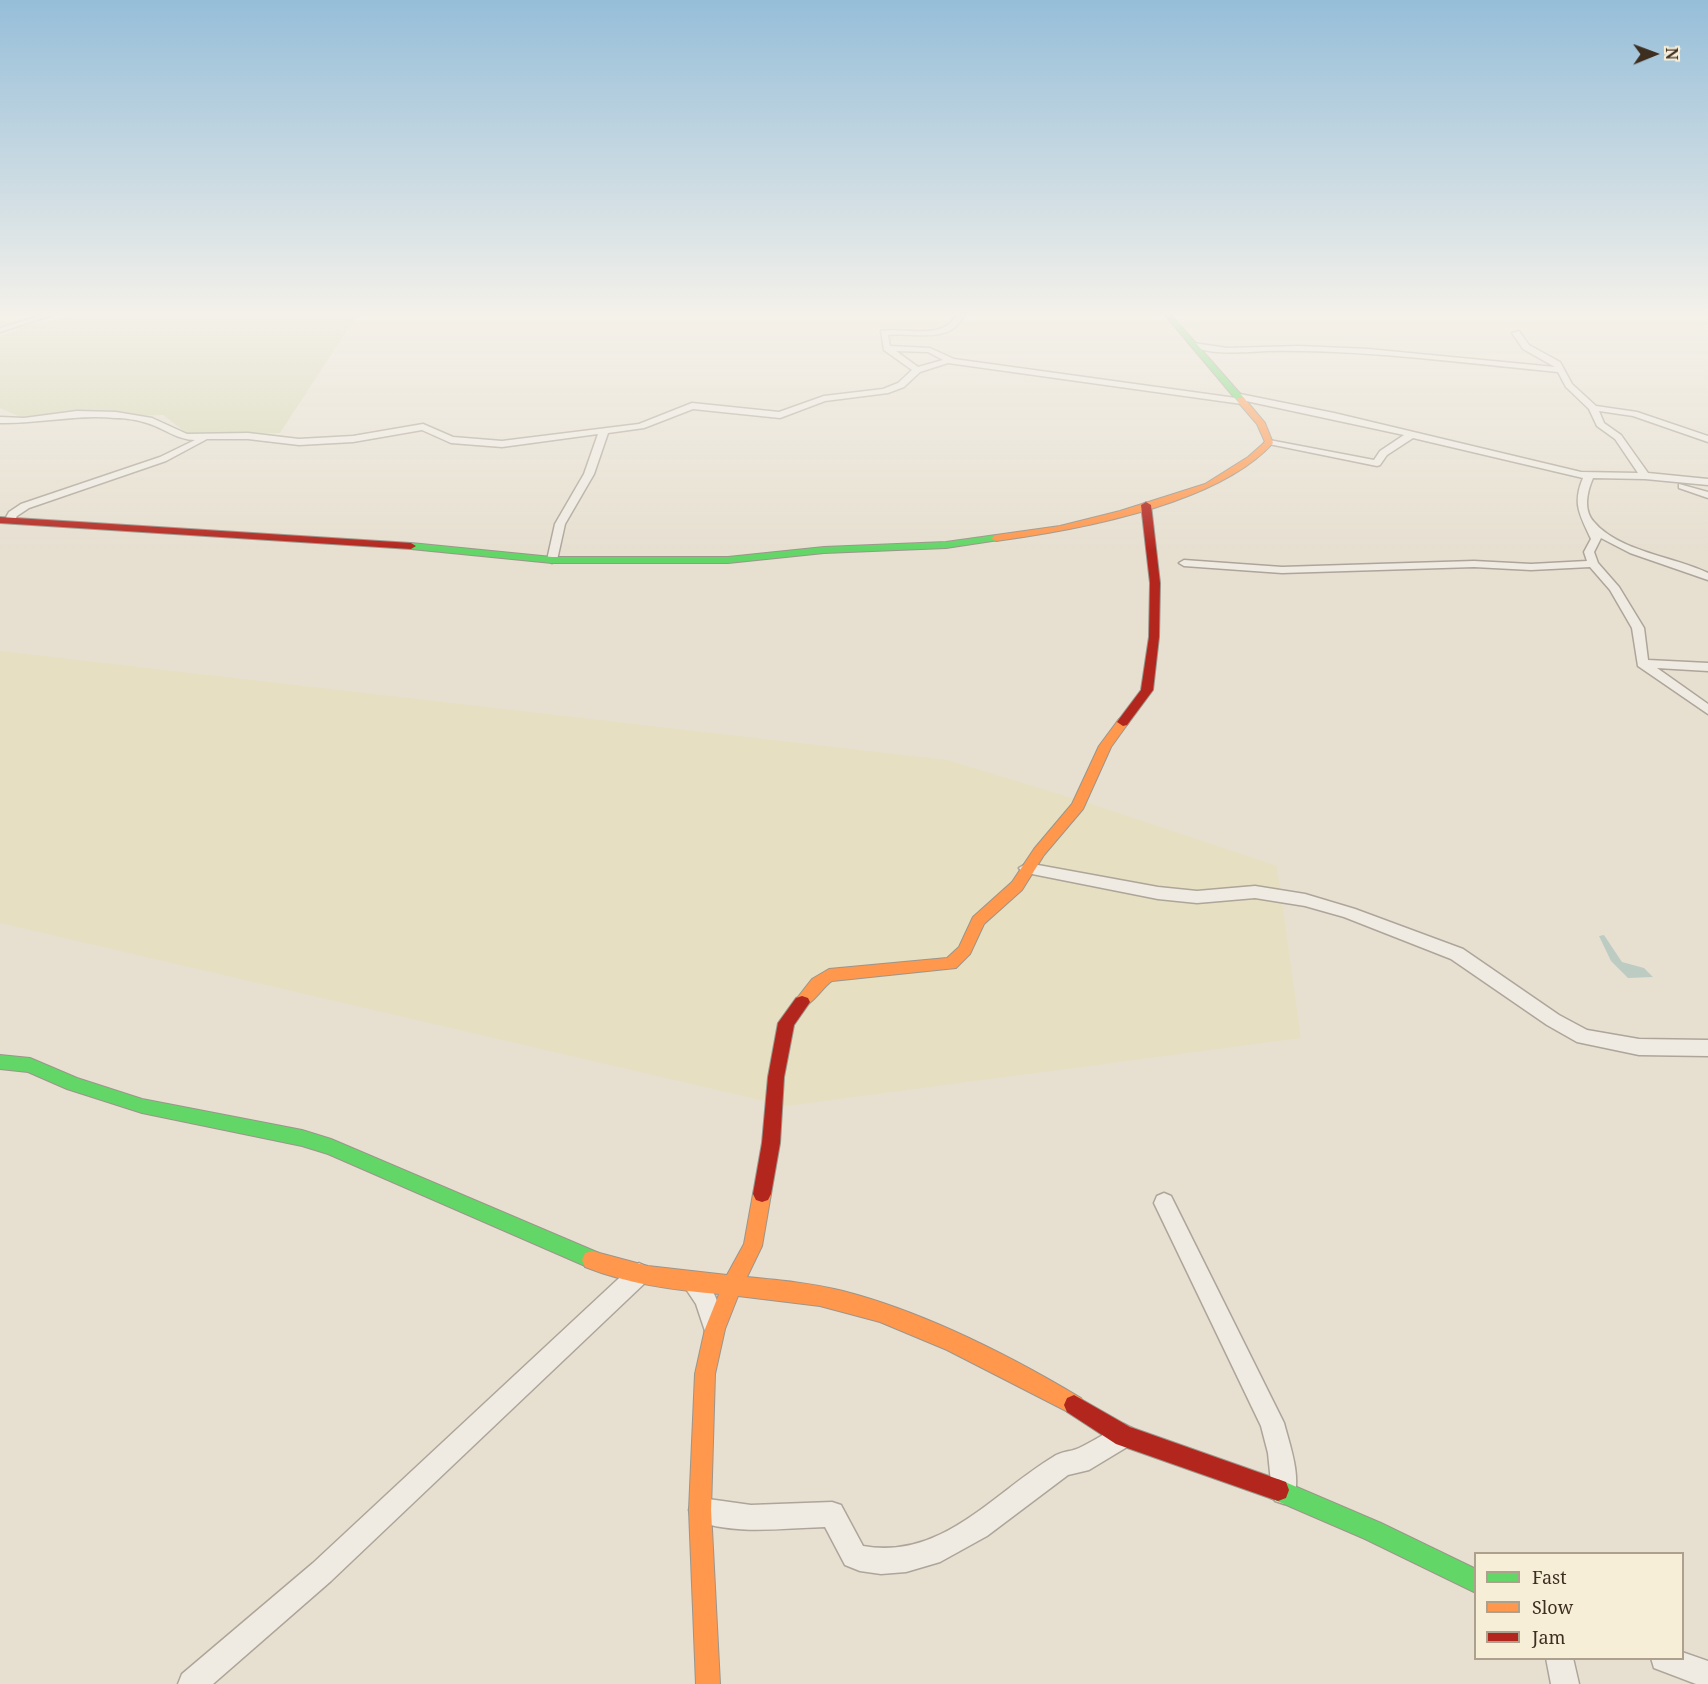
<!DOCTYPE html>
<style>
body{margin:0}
#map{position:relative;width:1708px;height:1684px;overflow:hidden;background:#e7e0d1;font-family:"Noto Serif",serif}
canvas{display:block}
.legend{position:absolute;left:1474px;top:1552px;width:210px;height:108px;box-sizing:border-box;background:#f7eed8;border:2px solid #ada18e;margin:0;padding:8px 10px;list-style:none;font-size:18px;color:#3d2e20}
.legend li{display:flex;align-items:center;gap:12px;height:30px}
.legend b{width:30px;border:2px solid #ada18e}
.north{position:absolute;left:1624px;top:24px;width:60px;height:60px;-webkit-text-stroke:4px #f7eed8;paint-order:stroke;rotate:89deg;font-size:16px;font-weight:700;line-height:24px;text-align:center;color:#3d2e20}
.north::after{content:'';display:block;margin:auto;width:21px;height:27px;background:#3d2e20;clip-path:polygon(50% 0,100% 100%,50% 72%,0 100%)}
</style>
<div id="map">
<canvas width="1708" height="1684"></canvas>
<ul class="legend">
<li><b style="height:8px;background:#63d668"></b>Fast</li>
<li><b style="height:8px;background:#ff974d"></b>Slow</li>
<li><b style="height:8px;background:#b3261e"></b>Jam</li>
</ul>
<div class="north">N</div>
</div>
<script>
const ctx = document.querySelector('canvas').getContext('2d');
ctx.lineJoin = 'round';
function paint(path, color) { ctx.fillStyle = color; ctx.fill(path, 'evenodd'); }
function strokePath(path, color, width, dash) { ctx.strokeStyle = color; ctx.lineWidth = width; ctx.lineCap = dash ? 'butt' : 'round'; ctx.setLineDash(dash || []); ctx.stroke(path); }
paint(new Path2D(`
 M0,651l947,109 135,41 195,65 24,172 -515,68 -786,-183z`), '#e6dfc2');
paint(new Path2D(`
 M74,315h283l-77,118 -90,3 -27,-21 -136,5 -27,-12v-72l29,-11z`), '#d6d7b3');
paint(new Path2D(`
 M1604,935l18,27 22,6 9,9 -25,1 -17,-17 -12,-25z`), '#bcccc2');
const street = new Path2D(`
 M42,315h11l-53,17v-4z
 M956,315h8c-13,30 -50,17 -76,20l2,11 40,2 24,11 282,39 4,-4 94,19 247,59 57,1 -23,-34 -18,-13 -8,-17 -23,-22 -8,-15c-97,-9 -194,-23 -292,-21 -20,1 -58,5 -76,-6l4,-2 33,5 72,-2 69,3 187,18 -32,-18 -11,-16 7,-2 10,14 31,17 12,22 24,22 41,6 71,24v6l-75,-26 -34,-5 5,12 17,12 27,38 60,6v6l-63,-6 -52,-1c-6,14 -10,32 1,44 24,29 81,35 114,51v7l-78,-27 -29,-15 -7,14 4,11 21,24 25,41 4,32 60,3v8l-51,-3 51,36v10l-70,-48 -6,-38 -22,-38 -20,-23 -59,3 -57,-3 -192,6 -98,-7 -5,-3 5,-3 98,7 192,-6 57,3 56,-3 -3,-9 7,-13c-11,-24 -19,-35 -8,-61l-170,-40 -26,17 -7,10 -3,1 -113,-23 5,-3 105,20 6,-9 24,-16 -158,-34 -4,3 -294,-41 -28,9 -16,15 -16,6 -63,8 -45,17 -87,-9 -49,19 -36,5 -14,41 -29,50 -8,36 -5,3 -5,-3 8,-36 29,-50 14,-40 -96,13 -51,-4 -29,-13 -69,12 -54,3 -51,-6h-41l-41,22 -137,47 -12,8 -4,7 -9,-2 5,-9 12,-8 139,-47 35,-17c-18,0 -31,-12 -48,-17 -9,-3 -22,-5 -32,-5 -39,-4 -76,6 -115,5v-6l24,1 53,-7 39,1 36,6 35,16 61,-1 51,6 54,-3 70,-12 30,13 49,4 137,-17 53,-21 87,9 45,-16 59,-7 15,-6 14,-13 -28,-20 -3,-19c24,-4 63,10 75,-16zM896,351l32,1 15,8 -25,7z
 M1679,484l29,8v6l-29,-10z
 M1027,863l131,24 39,4 58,-5 50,8 50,15 108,40 96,66 28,15 52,9 69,1v16l-69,-1 -62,-13 -30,-17 -96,-66 -107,-42 -39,-11 -50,-8 -58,5 -39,-4 -136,-27 -3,-4z
 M1164,1193l7,3 113,227c6,23 18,55 9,78l-9,3 -9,-3 -3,-9 -4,-39 -7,-27 -107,-223 3,-7z
 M639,1263l8,4 3,7 -3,7 -316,300 -118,103h-35l4,-10 131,-111 318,-296z
 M693,1272c21,9 26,34 32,54l-3,8 -8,3 -8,-3 -10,-30 -14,-21 3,-8z
 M1124,1424l8,4 4,8 -4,8 -43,26 -21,5 -81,61 -47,26 -34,10 -25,2 -21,-3 -15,-6 -20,-38c-42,1 -92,9 -133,-8l-3,-9 3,-9 9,-3 50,7 81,-3 9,3 22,41c79,14 129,-52 190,-89 8,-6 18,-5 26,-9 15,-7 29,-17 45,-24z
 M1682,1652l26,9v23h-12l-42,-16 -3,-10h31z
 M1546,1658h27l6,26h-28z`);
const fast = new Path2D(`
 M1165,315h6l73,83v4h-6z
 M996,535l5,3 -2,2 -53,8 -122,5 -96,10h-176l-141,-14 -5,-3 5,-3 141,14h176l96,-10 122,-5z
 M0,1055l30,3 47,20 65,21 160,31 29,9 268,114 3,7 -3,7 -7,2 -264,-115 -26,-8 -160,-33 -75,-24 -39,-17 -28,-3z
 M1278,1479l103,44 95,46v24l-111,-54 -95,-41 -3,-8 3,-8z`);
const slow = new Path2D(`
 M1238,398h6l21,25 8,20c-56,62 -197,87 -277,98l-5,-3 5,-3 64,-9 60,-15 85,-27 43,-27 17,-15 -8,-18 -19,-22z
 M1123,718l6,4 -18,25 -28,62 -39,46 -22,35 -38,34 -14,30 -14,14 -124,13c-11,7 -22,30 -36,25l-2,-4 18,-23 17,-10 118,-11 12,-11 14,-30 39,-35 22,-33 38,-45 27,-58 20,-27z
 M762,1186l6,2 3,6 -9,52 -15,31c32,3 64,6 96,14 81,21 166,64 238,107l3,7 -3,7 -7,3 -127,-65 -67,-28 -60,-16 -82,-10 -13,33 -10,45 -4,136 9,174h-24l-7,-174 6,-136 10,-45 14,-35c-46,-4 -91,-10 -134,-27l-3,-7 3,-7 7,-2 56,15 79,9 17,-31 9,-50 3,-6z`);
const jam = new Path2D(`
 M1146,502l5,3 9,78 -1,54 -6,53 -26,35 -4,1 -6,-4 24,-32 8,-53 1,-54 -9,-78z
 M0,517l411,26 5,3 -5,3 -411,-26z
 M802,996l6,2 2,4 -16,23 -10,52 -4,66 -9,51 -3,6 -6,2 -6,-2 -3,-6 9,-51 6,-66 10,-54 18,-25z
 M1074,1395l56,32 156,55 3,8 -3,8 -8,3 -162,-57 -49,-32 -3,-7 3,-7z`);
strokePath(street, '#ada599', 3);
strokePath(fast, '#9c958a', 2);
strokePath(slow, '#9c958a', 2);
strokePath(jam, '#9c958a', 2);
paint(street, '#efebe3');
paint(fast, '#63d668');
paint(slow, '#ff974d');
paint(jam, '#b3261e');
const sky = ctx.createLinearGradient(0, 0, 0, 551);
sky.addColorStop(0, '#96bed9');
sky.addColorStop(0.57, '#f4f1ea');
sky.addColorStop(1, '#f4f1ea00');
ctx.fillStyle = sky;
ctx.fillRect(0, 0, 1708, 551);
</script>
